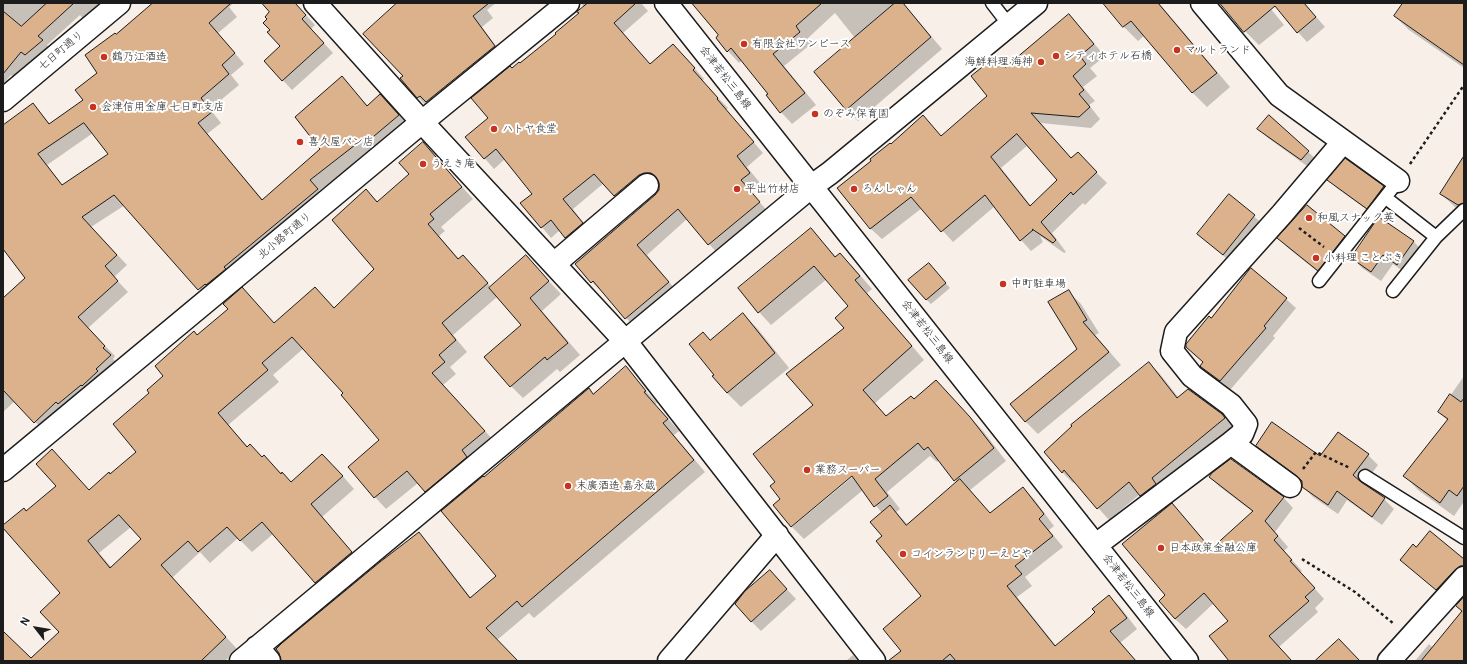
<!DOCTYPE html>
<meta charset="utf-8">
<style>
body{margin:0}
#map{position:relative;width:1467px;height:664px;overflow:hidden;background:#f8f0e8;font-family:Pangolin,sans-serif}
canvas{display:block}
.frame{position:absolute;inset:0;border:4px solid #1c1c1c;pointer-events:none}
.north{position:absolute;left:16px;top:608px;width:40px;height:40px;-webkit-text-stroke:3px #fff;paint-order:stroke;rotate:301deg;font-size:11px;font-weight:700;line-height:16px;text-align:center;color:#1c1c1c}
.north::after{content:'';display:block;margin:auto;width:14px;height:18px;background:#1c1c1c;clip-path:polygon(50% 0,100% 100%,50% 72%,0 100%)}
</style>
<div id="map">
<canvas width="1467" height="664"></canvas>
<div class="frame"></div>
<div class="north">N</div>
</div>
<script>
const ctx = document.querySelector('canvas').getContext('2d');
ctx.lineJoin = 'round';
function paint(path, color) { ctx.fillStyle = color; ctx.fill(path, 'evenodd'); }
function strokePath(path, color, width, dash) { ctx.strokeStyle = color; ctx.lineWidth = width; ctx.lineCap = dash ? 'butt' : 'round'; ctx.setLineDash(dash || []); ctx.stroke(path); }
function write(font, color, halo, rows, align = 'center') {
  ctx.font = font + ' Pangolin,"Klee One",sans-serif'; ctx.lineWidth = 4; ctx.setLineDash([]); ctx.textBaseline = 'middle'; ctx.strokeStyle = halo; ctx.fillStyle = color; for (const [text, x, y, turn = 0] of rows) {
    ctx.save(); ctx.translate(x, y); ctx.rotate((+turn || 0) * Math.PI / 180); ctx.textAlign = isNaN(turn) ? turn : align; if (halo) ctx.strokeText(text, 0, 0); ctx.fillText(text, 0, 0); ctx.restore();
  }
}
paint(new Path2D(`
 M3,3h98l2,3 -18,15 -5,-6 -33,30 4,5 -16,14 -4,-4 -15,19 -5,-4 -8,9z
 M154,3h80l-5,4 8,10 -19,16 26,31 -13,11 8,10 -29,24 11,14 -14,11 56,66 59,-51 20,-71 26,28h23l17,19 -34,23 -55,43 8,9 -118,99 -84,-94 -34,22 36,38 -13,12 14,15 -40,36 27,28 -2,3 7,7 -75,66 -30,-31 -12,11v-112l24,-22 -24,-31v-121l30,-22 17,20 34,-24 32,-64zM93,133l16,21 -46,32 -16,-21z
 M272,3h23l20,22 -4,4 22,24 -41,37 -27,-29 17,-15 -10,-16 -3,-11z
 M399,3h97l-9,7 6,8 -11,9 22,30 -76,51 -27,-29 3,-3z
 M581,3h60l7,8 -25,22 27,32 33,-10 21,24 -2,2 26,27 -2,2 37,43 -16,14 13,16 -10,8 19,22 -51,41 -31,-35 -40,36 31,38 -43,35 -32,-37 -1,1 -10,-10 68,-92v-7l-5,-1 -30,24 -21,-23 -31,26 19,25 -16,13 -16,-17 -9,8 -29,-35 11,-9 -28,-35 -11,10 -27,-31 22,-20 23,-49 46,-35 22,-20 4,-6z
 M693,3h210l39,46 -84,72 -11,-12 8,-71 -20,-25 -28,26 4,5 -27,22 32,39 -24,19 -11,-12 -12,-18 -27,-34 -3,3 -11,-12 -8,-15z
 M1104,3h55l71,84 -23,20 -14,-14 -48,-58 -7,6 -14,-14z
 M1222,3h44l18,22 -25,20 -14,-14z
 M1283,3h21l21,24 -18,15 -9,-10z
 M1404,3h60v65l-55,-38 -14,-14z
 M1069,15l36,41 -15,12 7,8 -14,11 12,14 -6,4 11,14 -9,9 -50,-5 31,36 16,5 19,19 -22,22 -2,-2 -31,30 14,19 -2,1 -24,-17 3,6 -12,9 -10,-11 -26,-34 -42,36 -31,-34 -40,31 -11,-10 -32,-41 84,-71 18,20 47,-41 8,-38 10,10zM1028,145l30,35 -27,26 -30,-38z
 M1259,129l49,23 10,9 -7,8 -43,-31z
 M423,143l50,56 -32,28 4,4 -6,5 20,23 4,-3 28,31 34,-31 36,38 -19,17 38,44 -20,17 -3,-3 -34,29 -12,-12 11,-61 -25,-28 -44,38 14,17 -17,15 6,7 -13,11 53,58 -59,60 -19,-20 -32,26 -11,-12 -26,-30 32,-26 -37,-48 -40,-45 -31,27 6,7 -51,43 20,22 14,11 2,-2 27,27 43,-17 20,23 -32,28 41,48 -36,29 -54,-60 -21,18 -14,-14 -28,25 -10,-11 -28,26 65,71 -12,12h-222v-30l28,28 29,-27 2,-39 -35,-81 62,-22 22,-15 26,-23 14,-58 47,-58 32,-26 12,-21 33,35 59,-15 41,-39 -9,-80 12,12 32,-28zM131,527l11,12 -30,29 -13,-15z
 M1346,160l38,27 9,10 -16,20 -39,-28 -9,-9z
 M1464,180v33l-9,-6 -14,-13z
 M1230,196l34,29 -31,39 -35,-30z
 M811,229l25,28 4,-3 13,13 19,22 -5,4 57,67 -49,43 12,14 27,-16 22,-20 47,50 23,30 -36,29 20,24 33,-26 11,11 20,27 -5,4 14,17 -38,30 7,9 -15,11 40,50 34,-29 18,-22 11,11 17,22 -17,14 16,18h-247l14,-10 20,-55 -40,-60 -1,-23 -19,-23 -59,49 -12,-12 64,-53 -79,8 37,-77 31,-77 5,-22 -23,-27 -56,46 -12,-13zM930,456l7,6 2,-2 19,23 -50,42 -12,-13 4,-3 -13,-17z
 M1344,237l10,10 -26,33 -40,-32 -9,-10z
 M1413,241l10,10 -16,23 -14,-10 -12,17 -19,-13 -9,-10z
 M933,269l17,19 -19,16 -5,-5z
 M1068,291l13,13 18,29 -4,2 26,30 -83,69 -13,-13 53,-72z
 M1286,299l10,9 -23,28 2,2 -45,52 -18,-14 -11,-10 3,-3 -17,-16z
 M743,314l14,14 32,40 -48,39 -14,-14 -12,-18 -5,-34z
 M1149,363l11,11 19,24 43,17 13,14 -83,77 -12,-12 -31,26 -34,-38 -2,1 -11,-11z
 M625,368l32,35 -2,1 24,27 -5,4 31,37 -171,146 -5,-5 -32,27 20,21h-235v-2l-5,-9 142,-117 11,12 41,53 26,-22 -13,-98 110,-83z
 M1464,376v128l-1,-1 -9,13 -36,-26 -13,-14 43,-55 -9,-9z
 M1257,446l64,11 47,-2 10,10 -15,20 21,14 10,10 -12,16 -35,-25 -9,14 -25,-17 -10,-10v-6l-36,-26z
 M1210,477l73,20 10,11 -18,24 13,15 -4,4 18,20 -2,1 24,27 -9,9 3,4 -39,35 13,14h-62l-1,-40 -15,-18 -28,26 -11,-10 -8,-24 5,-91 40,46 41,-38 -33,-25z
 M1416,548l48,12v20l-17,19 -45,-39z
 M779,581l17,18 -35,32 -10,-10z
 M1464,598v63h-49l14,-17 4,4 30,-36z
 M853,655l5,6h-12z`), '#0003');
const building = new Path2D(`
 M47,3h27l-36,33 5,4 -18,15 -4,-3 -18,22v-63l18,15z
 M153,3h78l-22,20 26,30 -13,12 7,9 -28,24 11,14 -14,11 64,77 58,-51 -25,-32 47,-41 25,30 13,-12 19,21 -32,27 -3,-4 -54,42 8,9 -94,78 2,2 -20,16 -1,-1 -7,6 -84,-95 -32,22 35,38 -12,11 13,15 -40,36 27,29 -2,2 8,7 -15,14 2,2 -16,15 -1,-1 -23,19 -2,-2 -22,21 -31,-33v-92l22,-20 -22,-29v-124l30,-22 16,21 34,-24 -8,-10 22,-17 -12,-18 30,-22 1,1zM84,123l24,31 -46,31 -24,-31z
 M262,3h33l11,12 -4,4 22,24 -42,38 -18,-20 16,-15 -13,-14 3,-2 -7,-7 4,-4 -2,-2 4,-5z
 M397,3h92l-16,13 22,30 -69,56 -6,-6 -3,2 -17,-20 3,-2 -40,-42z
 M588,3h48l-22,20 36,41 23,-20 22,24 -2,2 25,28 -1,1 37,43 -17,14 13,17 -9,7 19,22 -52,43 -30,-36 -41,36 32,37 -44,37 -32,-38 -2,2 -16,-19 80,-69 4,-5v-7l-3,-6 -5,-4h-7l-5,2 -25,21 -20,-22 -31,25 20,24 -18,15 -14,-18 -10,8 -21,-25 12,-9 -36,-45 -12,10 -19,-22 23,-19 -17,-20 39,-32 2,2 7,-6 1,1 36,-29 -1,-1 24,-20 -2,-1z
 M692,3h130l-26,23 4,6 -27,22 32,39 -25,20 -14,-18 2,-1 -37,-46 -4,4 -11,-14 2,-3z
 M895,3h8l28,34 -85,73 -32,-38z
 M1103,3h55l59,70 -25,20 -61,-72 -8,6z
 M1220,3h84l12,14 -19,16 -22,-27 -31,26z
 M1403,3h61v62l-70,-49z
 M1069,14l25,30 -14,12 6,8 -13,12 11,14 -5,4 11,13 -11,10 -48,-4 40,45 7,-6 19,20 -24,23 -2,-3 -30,30 15,18 -3,3 -21,-14 1,1 -13,11 -35,-46 -44,37 -30,-35 -41,32 -33,-41 34,-27 -1,-2 20,-16 1,1 32,-29 18,21 46,-40 -16,-20 25,-20 9,11zM1017,134l40,46 -27,26 -39,-49z
 M1269,115l40,36 -8,9 -44,-31z
 M423,142l39,45 -32,27 4,5 -6,5 30,35 5,-4 25,28 -46,40 14,17 -17,15 6,7 -13,11 53,58 -23,19 5,7 -42,35 -18,-21 -33,27 -26,-31 31,-27 -38,-45 2,-2 -51,-56 -30,26 6,7 -50,43 29,34 3,-3 12,13 2,-2 17,19 1,-2 9,10 31,-28 21,22 -32,28 41,48 -37,31 -53,-61 -22,19 -13,-14 -29,25 -10,-11 -27,24 65,72 -25,24h-198v-30l28,27 28,-26 -19,-20 20,-19 -57,-65v-3l21,-17 2,3 30,-25 -20,-22 16,-15 37,41 20,-18 1,2 26,-22 -23,-28 36,-31 -2,-3 16,-14 -8,-10 39,-35 3,4 31,-26 -5,-5 19,-17 32,36 41,-36 19,21 40,-39 -42,-49 34,-31 11,13 32,-28 -10,-11zM119,515l22,24 -31,29 -22,-27z
 M1464,156v47l-6,2 -18,-11z
 M1345,158l39,28 -17,23 -40,-29z
 M1229,194l26,21 -32,40 -26,-21z
 M1307,205l38,31 -27,35 -41,-33z
 M1379,217l35,24 -17,24 -14,-10 -12,17 -20,-14z
 M811,228l24,29 5,-4 20,23 -5,4 57,66 -49,44 23,26 25,-20 3,3 22,-19 34,37 24,31 -40,33 -26,-34 -4,3 -6,-7 -43,36 13,17 -14,11 -22,-31 -61,51 -18,-22 7,-6 -10,-13 5,-4 -22,-28 60,-49 -27,-31 58,-46 -9,-10 13,-12 -34,-40 -56,47 -20,-25z
 M526,255l23,26 -19,17 38,45 -21,17 -2,-3 -35,30 -26,-30 37,-32 -32,-37z
 M929,263l17,20 -20,17 -18,-20z
 M1251,268l36,30 -23,28 2,2 -46,53 -19,-14 -1,-1 3,-4 -17,-15v-3l23,-28 2,2z
 M1069,290l18,30 -4,2 26,30 -84,70 -15,-18 67,-55 -29,-47z
 M743,313l32,40 -48,40 -15,-17 2,-1 -25,-31 14,-12 7,8z
 M1149,362l28,36 11,-9 34,25 3,4 -73,60 4,6 -16,12 -11,-14 -32,27 -33,-39 -2,3 -18,-21 28,-26 -1,-1z
 M626,366l20,25 -2,1 24,27 -5,4 31,37 -172,147 -5,-6 -31,27 32,33h-237l-2,-8 -3,-4 6,-6 98,-81 39,-30 51,66 26,-22 -55,-65 42,-35 1,1 105,-89 4,6z
 M1450,394l11,8 3,-4v88l-7,10 -8,-6 -9,13 -37,-27 45,-57 -10,-7z
 M1272,422l48,34 18,-24 31,22 -16,21 8,7 24,16 -13,19 -35,-26 -9,14 -26,-18v-6l-5,-5 -41,-30z
 M1231,459l53,38 -19,24 13,15 -4,4 18,20 -2,1 25,27 -10,9 4,4 -40,35 23,25h-63l-20,-25 19,-15 -24,-28 -29,26 -16,-18 6,-6 -43,-51 50,-41 39,46 42,-38 -44,-34 3,-4z
 M960,479l30,34 33,-26 21,27 -5,5 14,17 -38,30 7,8 -15,12 48,60 35,-29 5,-5 -3,-3 17,-14 18,23 -17,13 26,30h-180l-6,-7 -8,7h-54l13,-10 -18,-22 38,-33 -45,-55 6,-5 -12,-14 20,-17 16,20z
 M1430,531l34,28v7h-4l-5,4 -19,20 -36,-30 13,-16 3,3z
 M770,570l17,19 -36,33 -16,-18 9,-12z
 M1464,597v64h-43l41,-50 -6,-5z
 M1339,639l21,22h-45z`);
paint(building, '#dcb28d');
strokePath(building, '#1c1c1c', 1);
const service = new Path2D(`
 M992,3l17,22
 M1386,198l50,39
 M1319,281l79,-100
 M1393,291l43,-54 28,-27
 M1365,476l99,62`);
const minor = new Path2D(`
 M315,3l107,119 204,220 248,319
 M1202,3l77,92 119,86
 M554,264l93,-79
 M1231,443l11,-9 4,-10 -15,-19 -39,-29 -20,-25 4,-19 106,-118 61,-72
 M3,470l419,-348 146,-119
 M1096,545l135,-102 59,43
 M257,647l12,14
 M241,661l571,-475 18,-13 206,-170
 M669,661l108,-126
 M1389,661l75,-83`);
const primary = new Path2D(`
 M666,3l521,658`);
const trunk = new Path2D(`
 M3,100l116,-97`);
strokePath(service, '#1c1c1c', 15);
strokePath(minor, '#1c1c1c', 25);
strokePath(primary, '#1c1c1c', 25);
strokePath(trunk, '#1c1c1c', 25);
strokePath(new Path2D(`
 M1410,164l54,-79
 M1299,228l25,19
 M1303,469l13,-17 34,16
 M1302,559l53,33 39,32`), '#1c1c1c', 2.5, [3, 3]);
strokePath(service, '#fff', 12);
strokePath(minor, '#fff', 22);
strokePath(primary, '#fff', 22);
strokePath(trunk, '#fff', 22);
for (const [x, y, r, color] of [
 [744,44,4,"#c8321e"],
 [1177,50,4,"#c8321e"],
 [1056,56,4,"#c8321e"],
 [104,57,4,"#c8321e"],
 [1041,62,4,"#c8321e"],
 [93,107,4,"#c8321e"],
 [815,114,4,"#c8321e"],
 [494,129,4,"#c8321e"],
 [300,142,4,"#c8321e"],
 [423,164,4,"#c8321e"],
 [737,189,4,"#c8321e"],
 [854,189,4,"#c8321e"],
 [1309,218,4,"#c8321e"],
 [1316,258,4,"#c8321e"],
 [1003,284,4,"#c8321e"],
 [807,470,4,"#c8321e"],
 [568,486,4,"#c8321e"],
 [1161,548,4,"#c8321e"],
 [903,554,4,"#c8321e"]
]) { const dot = new Path2D(); dot.arc(x, y, r, 0, 2 * Math.PI); ctx.fillStyle = color; ctx.fill(dot); strokePath(dot, '#fff', 1.5); }
write('11px', '#1c1c1c', '#fff', [
 ["有限会社ワンピース",752,44],
 ["マルトランド",1185,50],
 ["シティホテル石橋",1064,56],
 ["鶴乃江酒造",112,57],
 ["海鮮料理 海神",1033,62,"right"],
 ["会津信用金庫 七日町支店",101,107],
 ["のぞみ保育園",823,114],
 ["ハトヤ食堂",502,129],
 ["喜久屋パン店",308,142],
 ["うえき庵",431,164],
 ["平出竹材店",745,189],
 ["ろんしゃん",862,189],
 ["和風スナック英",1317,218],
 ["小料理 ことぶき",1324,258],
 ["中町駐車場",1011,284],
 ["業務スーパー",815,470],
 ["末廣酒造 嘉永蔵",576,486],
 ["日本政策金融公庫",1169,548],
 ["コインランドリーえどや",911,554]
], 'left');
write('11px', '#1c1c1c', '#fff', [
 ["七日町通り",61,51,-40],
 ["会津若松三島線",725,78,52],
 ["北小路町通り",285,236,-40],
 ["会津若松三島線",927,332,52],
 ["会津若松三島線",1128,586,52]
]);
</script>
